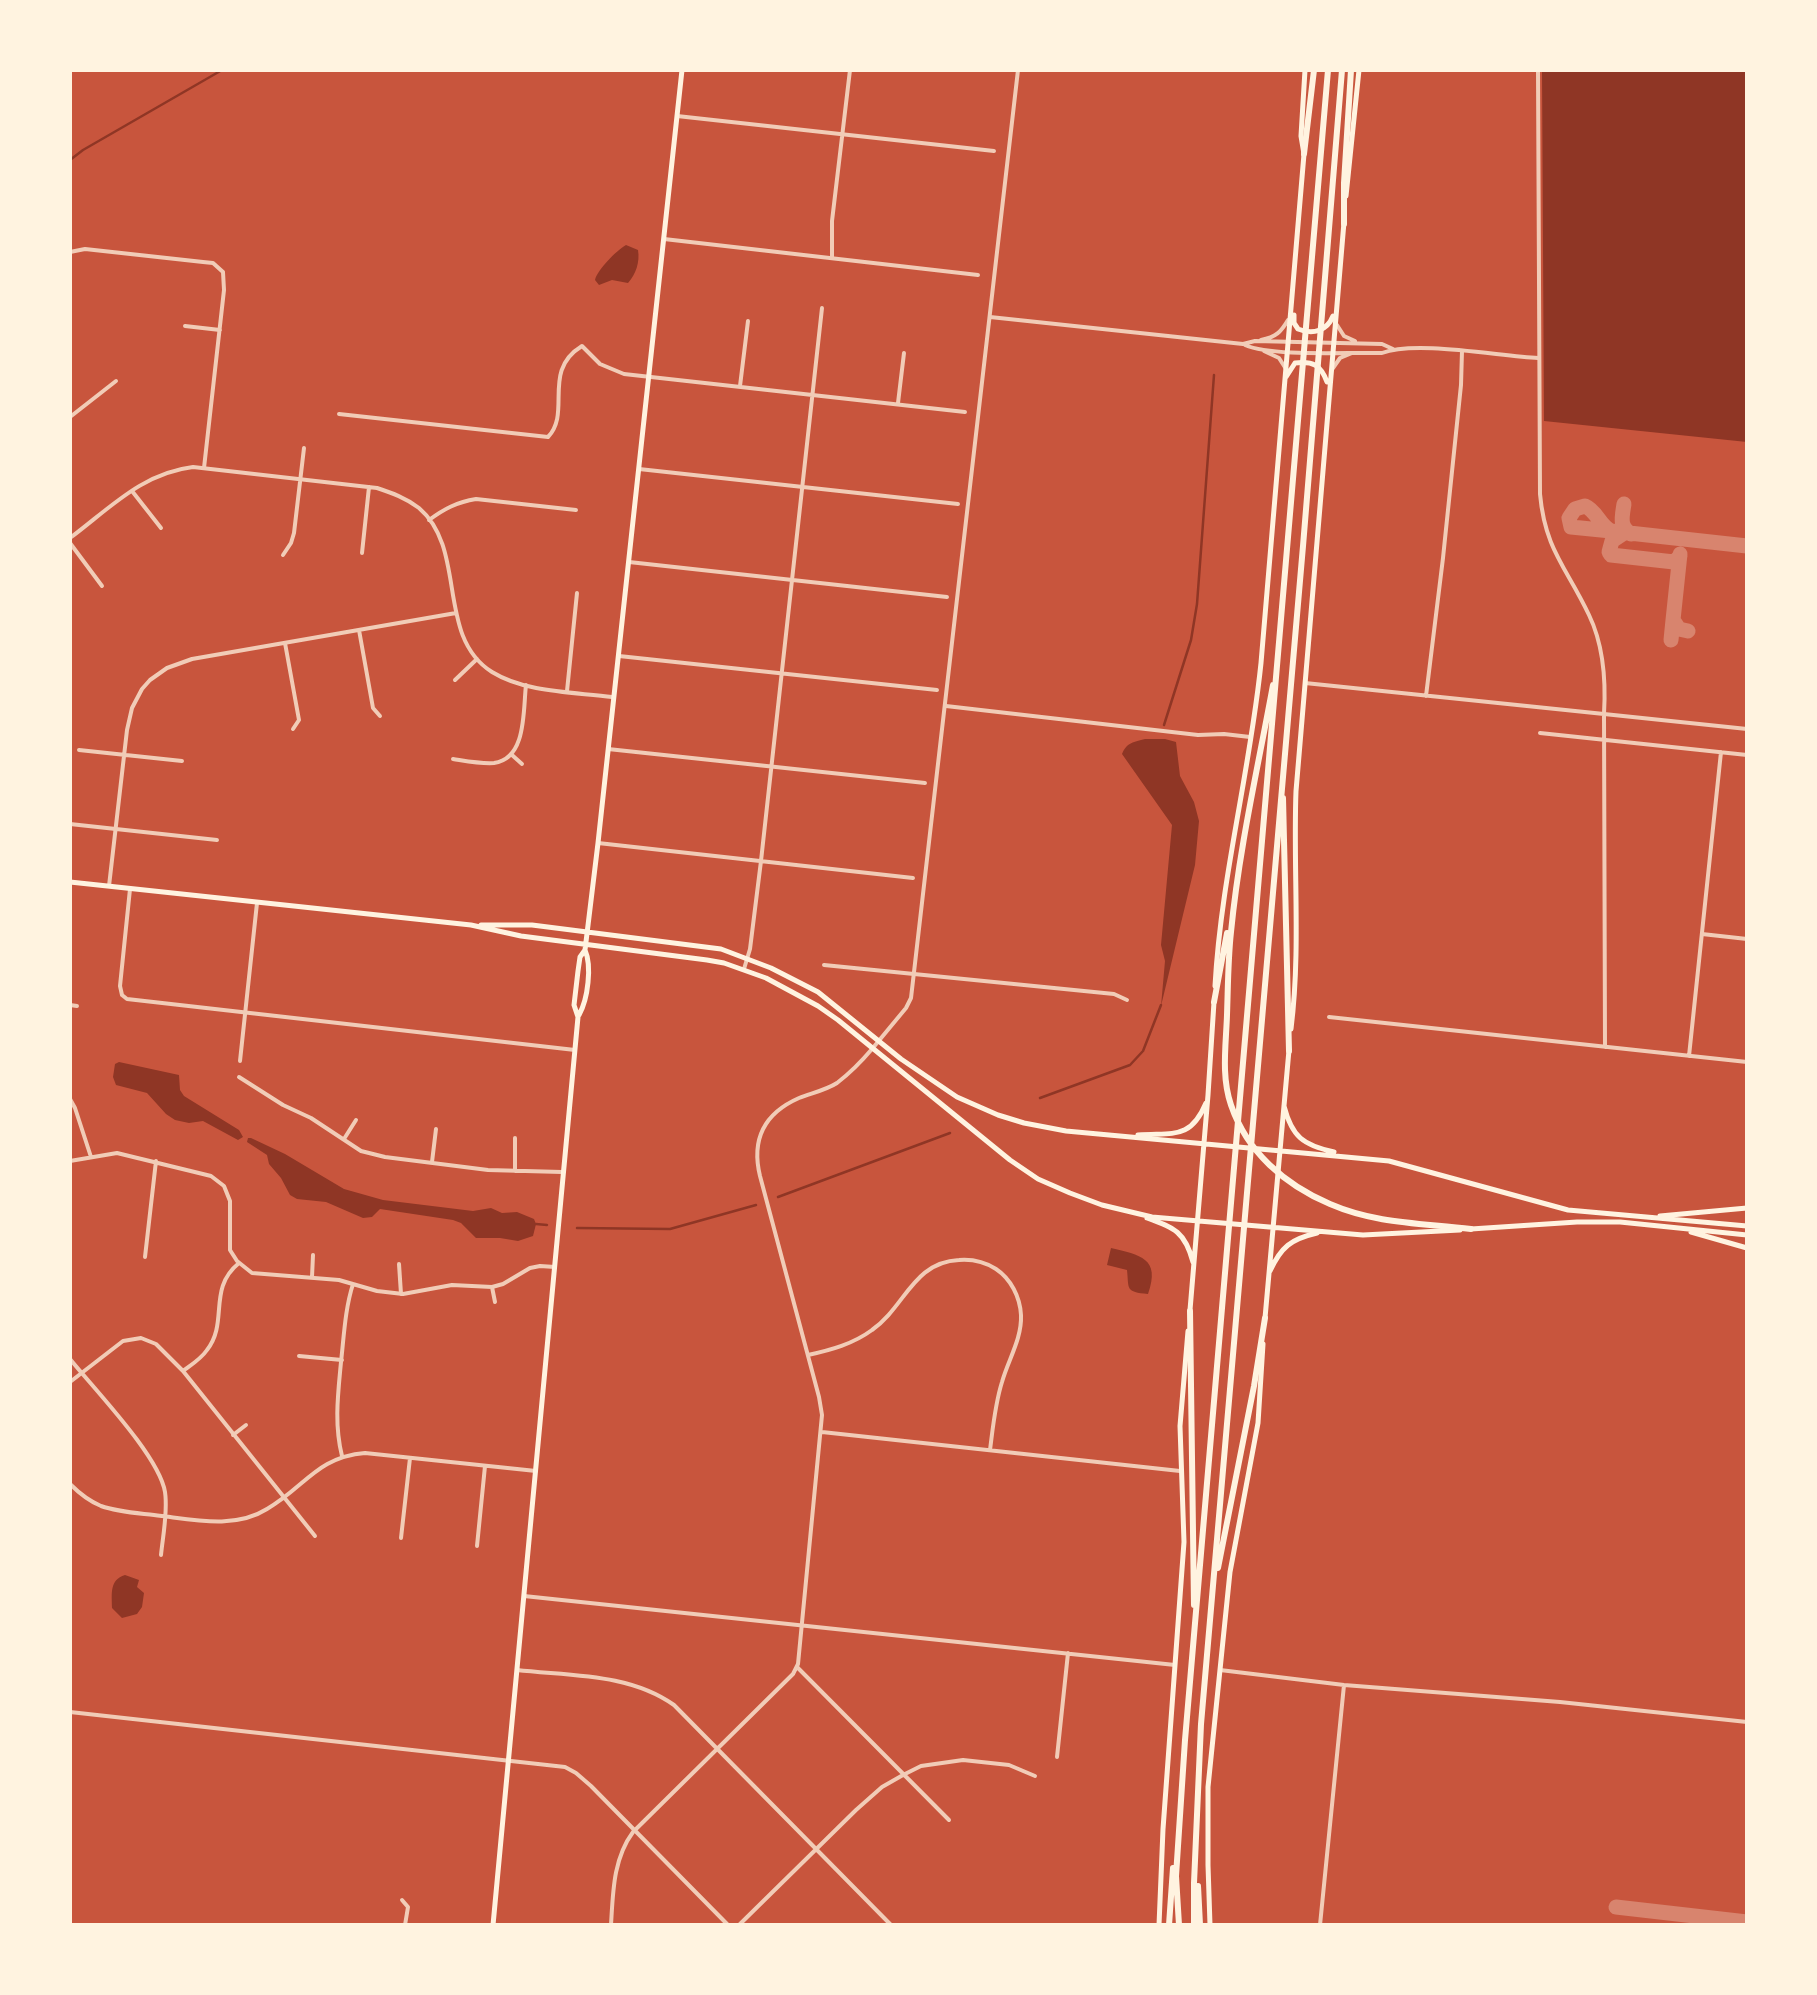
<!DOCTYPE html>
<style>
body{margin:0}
#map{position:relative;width:1817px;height:1995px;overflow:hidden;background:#c8553d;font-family:Signika,sans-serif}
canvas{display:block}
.frame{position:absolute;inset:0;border:72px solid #fff3e0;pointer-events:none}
</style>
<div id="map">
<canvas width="1817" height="1995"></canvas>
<div class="frame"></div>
</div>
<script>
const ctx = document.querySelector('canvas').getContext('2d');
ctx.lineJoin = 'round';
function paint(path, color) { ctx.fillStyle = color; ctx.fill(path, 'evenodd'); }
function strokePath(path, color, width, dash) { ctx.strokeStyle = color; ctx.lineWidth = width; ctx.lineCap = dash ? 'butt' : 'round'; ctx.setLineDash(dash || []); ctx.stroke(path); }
paint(new Path2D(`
 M1542,70h205v372l-203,-21z
 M626,245l12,5c2,12 -2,24 -10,33l-16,-3 -13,5 -4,-5c3,-11 21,-29 31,-35z
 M1145,739h20l11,3 4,34 14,26 5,19 -4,44 -34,141 4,-45 -4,-16 11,-120 -50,-71c5,-12 12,-12 23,-15z
 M119,1062l60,13 1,15 4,6 55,34 4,7 -5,3 -35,-19 -14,2 -14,-3 -9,-6 -19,-21 -31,-8 -3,-8 2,-13z
 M248,1138h3l34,16 59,35 39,11 90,11 18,-3 11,5 15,-1 17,7 2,5 -3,12 -15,5 -18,-3h-24l-15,-15 -8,-3 -73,-11 -8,8 -9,1 -37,-16 -29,-3 -7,-4 -9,-17 -12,-14 -2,-9 -20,-13z
 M1111,1248c29,7 50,10 37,46 -23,-2 -19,-5 -21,-24l-20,-5z
 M125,1575l14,5 -2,7 7,6 -2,14 -5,7 -15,4 -10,-10c0,-14 -3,-28 13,-33z`), '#8f3625');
strokePath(new Path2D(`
 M70,160l13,-10 139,-80
 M1164,725l27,-85 6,-36 17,-229
 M1040,1098l90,-33 13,-14 18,-46
 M778,1197l172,-64
 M536,1224l11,1
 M577,1228l93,1 86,-24`), '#8f3625', 2.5);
strokePath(new Path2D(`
 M1624,504c-2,13 -5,23 7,30
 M1611,531l-40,-4 -2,-9 6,-9 10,-3c12,5 14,19 26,25l136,15
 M1624,533l-12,8 -3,11 2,3 63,7 6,-6
 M1673,620l7,-66
 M1671,640l2,-20 6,9 9,2
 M1616,1907l131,15`), '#d8846e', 15);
strokePath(new Path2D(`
 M993,70h3
 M677,116l317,35
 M664,239l314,36
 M70,252l15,-3 118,13 10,1 10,9 1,18 -20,178
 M832,258v-37l18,-151
 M185,326l35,4
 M740,386l8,-65
 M898,403l6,-50
 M339,414l209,23c24,-25 -7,-66 34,-91l18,18 24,10 341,38
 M70,417l46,-36
 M639,469l319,35
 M132,491l29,37
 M429,520c15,-11 28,-18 47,-21l100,11
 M70,538c39,-29 72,-65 123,-71l184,21c15,5 29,10 42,20 49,42 16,128 73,164 34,21 82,20 120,25
 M70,543l32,43
 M362,553l7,-66
 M283,555l8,-12 3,-10 10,-85
 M629,562l318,35
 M359,630l14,78 7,8
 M285,643l14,77 -6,9
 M619,656l318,34
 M455,680l22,-21
 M1305,683l299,31 1,333
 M567,691l10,-98
 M1426,696l17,-138 18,-173 1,-34
 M946,706l252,29 26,-1 26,3
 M1540,733l207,22
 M608,749l317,34
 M79,750l103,11
 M512,755l10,9
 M453,759c13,2 28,5 41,4 33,-4 29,-54 32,-78
 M70,824l147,16
 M598,843l315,35
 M109,886l18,-156 5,-22 10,-19 8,-9 17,-12 25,-9 264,-46
 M130,889l-10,97 2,9 5,4 448,51
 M1702,934l45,5
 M824,965l290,29 13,6
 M744,969l6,-20 11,-88 61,-553
 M70,1005l7,1
 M1329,1017l418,45
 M1689,1056l32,-304
 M240,1061l17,-158
 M239,1077l44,28 28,13 50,33 24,6 103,13 74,2
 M70,1099l5,9 16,49
 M515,1138v33
 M344,1139l12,-19
 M70,1161l47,-8 94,23 13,10 6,15v49l7,11 15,12 87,7 38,11 26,3 49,-9 40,2 11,-3 27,-16 10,-2 15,1
 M432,1162l4,-33
 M70,1167v23
 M145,1257l11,-96
 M399,1264l2,30
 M312,1277l1,-22
 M492,1287l3,15
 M808,1355c23,-5 45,-11 64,-25 33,-23 41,-68 87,-70 13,-1 26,2 37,9 15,10 24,28 25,46 1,24 -13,45 -19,67 -7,22 -9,45 -12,68
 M299,1356l43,4
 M70,1359c25,31 89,97 95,133 3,19 -2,43 -4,63
 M183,1371c8,-6 18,-12 24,-21 22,-28 0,-61 32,-87
 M70,1382l53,-41 18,-3 15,6 27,27 132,165
 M822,1432l358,39
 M233,1435l13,-10
 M342,1456c-8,-32 -4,-62 -1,-94 3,-26 4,-53 12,-78
 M70,1484c9,9 19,17 31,22 17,6 36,7 53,9 37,4 80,15 113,-6 38,-22 50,-52 98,-56l171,18
 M401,1538l9,-80
 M477,1546l8,-80
 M524,1596l651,69
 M797,1667l152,153
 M517,1670c53,6 112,3 157,35l217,220
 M1220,1670l124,15 216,17 187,20
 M70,1712l495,55 11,6 15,13 137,139
 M1057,1757l11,-104
 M402,1900l6,7 -3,18
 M611,1925c2,-32 2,-66 22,-93l160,-158 5,-10 24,-249 -3,-18 -59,-221c-9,-37 5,-63 39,-78 13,-5 27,-8 38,-15 13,-10 24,-21 35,-34
 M739,1925l117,-115 26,-23 21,-12 18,-9 42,-6 46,5 26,11
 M1320,1925l24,-240`), '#f1ccb7', 4);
strokePath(new Path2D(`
 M1538,70l2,424c5,56 27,74 49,121 15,31 17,66 15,99l143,15
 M990,317l253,27 12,-3 127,3 11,5
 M1337,325l7,11 11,5
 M1261,340c15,-3 20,-8 27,-20
 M1245,345c28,12 102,7 137,8 33,-13 116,3 156,5
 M1264,351l15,7 7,11
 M1333,368l7,-10 12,-5
 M872,1049l34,-41 5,-10 107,-928`), '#f1ccb7', 4);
strokePath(new Path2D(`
 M1346,196l13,-126
 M1294,315v8l4,6c15,6 29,2 35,-13
 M1286,377l9,-14c18,-2 26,2 32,19
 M70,882l401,43 50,11 186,24 17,3 42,15 52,28 20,14 172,140 28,19 32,14 32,12 50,12 211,18 97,-5
 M481,925h51l189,24 50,19 47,24 83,67 56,38 41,18 26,8 42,8 323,30 179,49 179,16
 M1215,986c6,-109 35,-214 46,-323l43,-509 -3,-18 4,-66
 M579,1015c9,-16 13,-49 6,-65
 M1291,1029c10,-80 2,-159 5,-238l48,-569
 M1284,1106c8,31 19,39 50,46
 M1138,1135c34,-3 52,6 68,-32
 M1660,1216l87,-8
 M1147,1218c28,10 38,14 46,44
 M1471,1229l106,-7h43l127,13
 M1691,1232l56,16
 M1270,1271c11,-24 21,-32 47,-38
 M1190,1310l18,-215 6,-93
 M1265,1318l24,-268
 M493,1925l85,-908 -4,-12 4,-34 2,-14 5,-7 13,-107 84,-773
 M1159,1925l4,-96 21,-287 -4,-116 8,-95
 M1210,1925l-2,-60v-78l22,-215 28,-149 5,-79`), '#fff3e0', 5);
strokePath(new Path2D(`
 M1304,154l10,-84
 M1344,224v-41l7,-113
 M1273,685c-15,82 -34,164 -42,247 -3,27 -3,55 -4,83 -1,30 -6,61 4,90 16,47 54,80 99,99 46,20 92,19 141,25
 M1283,798l6,253
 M1214,1002l13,-69
 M1190,1311l4,294
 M1218,1568l36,-182 11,-68
 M1198,1886l2,39
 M1169,1925l4,-57
 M1179,1925l-3,-49 9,-136 143,-1670
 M1194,1925v-42l7,-159 102,-1178 39,-476`), '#fff3e0', 6);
</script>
